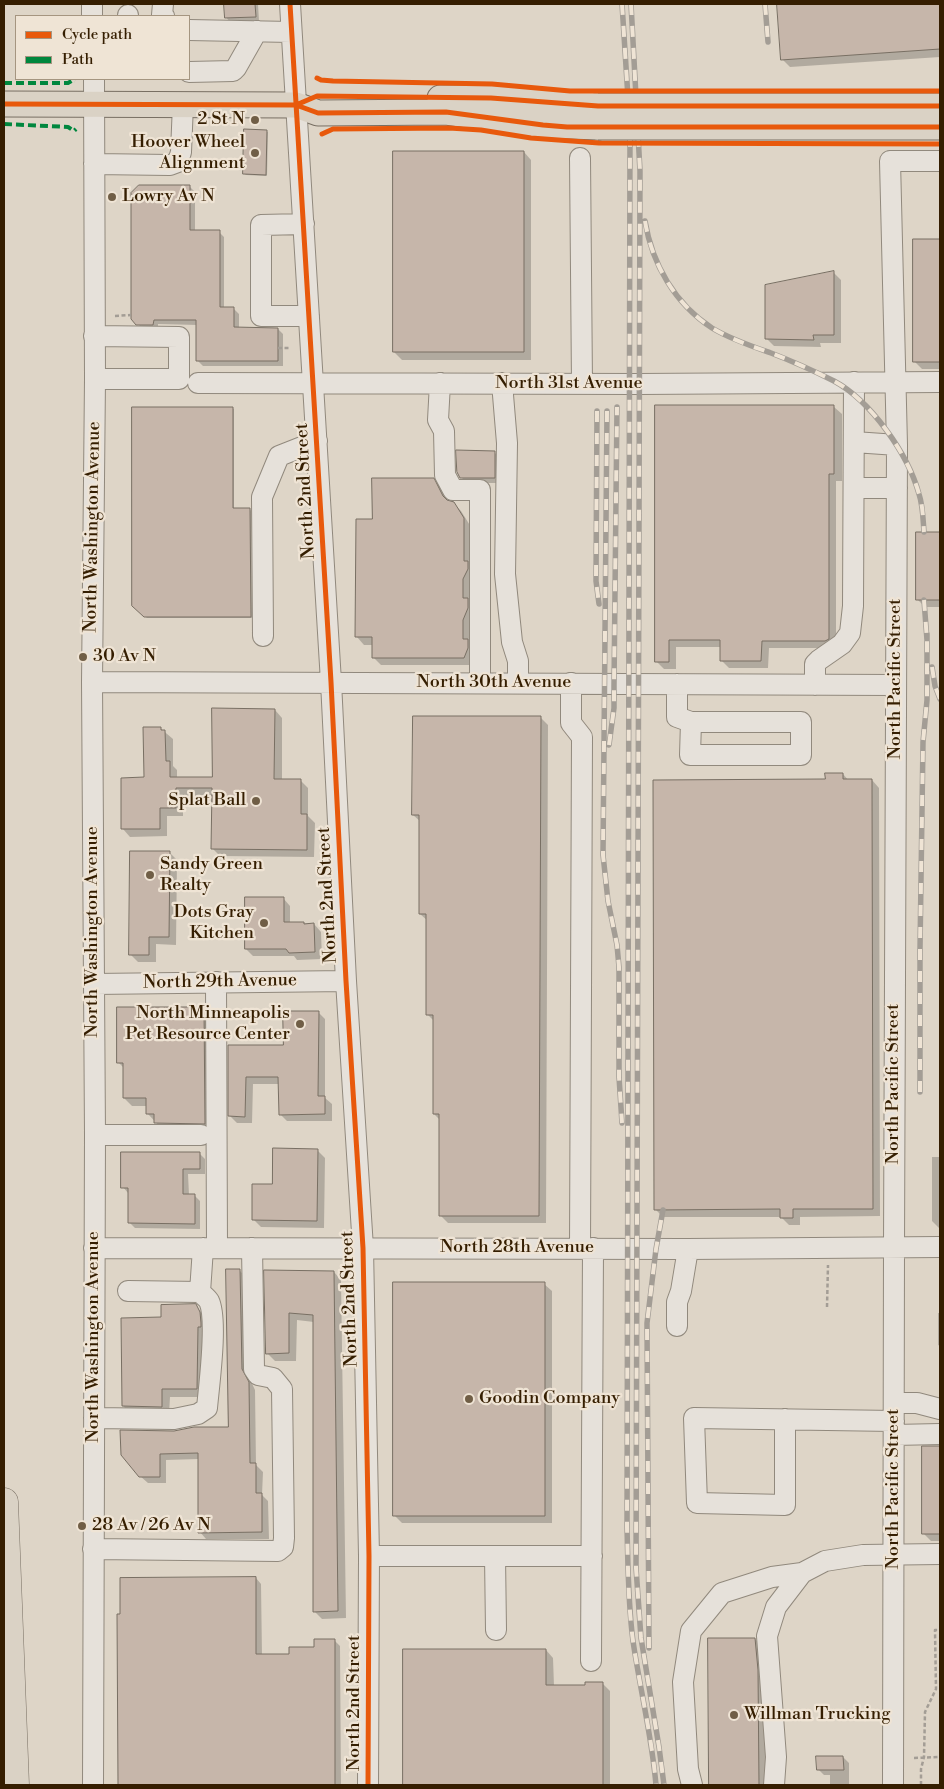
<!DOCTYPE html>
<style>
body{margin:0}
#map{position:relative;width:944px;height:1789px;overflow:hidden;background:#ded5c7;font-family:"Libre Bodoni",serif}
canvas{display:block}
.frame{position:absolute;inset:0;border:5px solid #351e01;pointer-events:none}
.legend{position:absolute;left:15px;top:15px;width:175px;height:65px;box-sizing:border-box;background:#efe4d5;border:1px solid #a59580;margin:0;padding:6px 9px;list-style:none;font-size:15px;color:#351e01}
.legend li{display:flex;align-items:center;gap:10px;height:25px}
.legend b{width:25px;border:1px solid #a59580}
</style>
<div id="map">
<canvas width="944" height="1789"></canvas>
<div class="frame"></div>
<ul class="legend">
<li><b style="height:6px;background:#e8590c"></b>Cycle path</li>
<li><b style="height:6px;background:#00873e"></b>Path</li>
</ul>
</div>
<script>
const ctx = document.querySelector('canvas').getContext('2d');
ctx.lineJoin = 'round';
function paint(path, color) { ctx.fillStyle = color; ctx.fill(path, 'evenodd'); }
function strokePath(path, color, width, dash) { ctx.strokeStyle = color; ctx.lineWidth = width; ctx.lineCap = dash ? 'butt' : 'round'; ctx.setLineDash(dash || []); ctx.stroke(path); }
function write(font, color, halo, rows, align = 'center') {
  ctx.font = font + ' "Libre Bodoni",serif'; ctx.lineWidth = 4.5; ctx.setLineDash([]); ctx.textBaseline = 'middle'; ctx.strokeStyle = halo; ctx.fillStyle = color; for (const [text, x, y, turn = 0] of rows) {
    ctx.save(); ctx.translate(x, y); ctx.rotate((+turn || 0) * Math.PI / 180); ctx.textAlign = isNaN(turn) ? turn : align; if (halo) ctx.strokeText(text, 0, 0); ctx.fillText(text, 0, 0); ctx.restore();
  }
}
paint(new Path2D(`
 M226,4h32l1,17h-30l-3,-4z
 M779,4h161v53l-150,10 -8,-8z
 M266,131l2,1 -1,44 -21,-1 -1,-1z
 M524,152l7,8v200h-129l-8,-8z
 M190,187l5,5v40h24l5,5v71h9l6,6v14l39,1 5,5v32h-80l-5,-5v-36l-40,-1v6l-15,-1 -11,-11z
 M914,240l26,1v128h-18l-8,-8z
 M834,273l7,7v63h-21l1,4 -47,-1 -8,-8z
 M656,407h178l8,7v67h-6v166l-2,1h-65l-1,20h-39l-8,-8v-13h-45v22h-12l-8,-8z
 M232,408l2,1v100h16l1,2 1,107h-105l-13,-12z
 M494,452l6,6v25h-33l-6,-6z
 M433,479l8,8 8,15 4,1 8,8 10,16 1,138h-91l-8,-8v-12h-9l-7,-8 16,-117z
 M917,533h23v74h-15l-8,-8z
 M275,710l7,8v62h18l8,8v28l7,7 -1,34 -94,-1 -8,-8 1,-52h-30v20h-16v20l-37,1 -7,-8 22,-50 15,-51 13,11v27l4,4v9l37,-1z
 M540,717l8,8 -2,498h-98l-8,-8v-95l-6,-6 1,-92 -8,-8 1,-93 -8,-7 1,-92 -8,-7z
 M843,774l6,7 23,-1 7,8 1,428 -80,1v8h-11l-8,-8h-118l-8,-8 171,-428z
 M169,852l8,8 -1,85 -20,-1v18h-18l-8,-8z
 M283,898l7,8v17l24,1 7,8 1,27 -25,1 -3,-4h-41l-7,-7z
 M204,1008l8,8v115l-49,-1 -15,-16v-8h-16l-8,-8v-30l-6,-6z
 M318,1012l7,7v79l7,6v17h-45l-7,-7v-30h-27l-1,39h-15l-7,-7 -1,-69h55z
 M317,1150l8,8 -1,70 -63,-1 -8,-8 20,-33z
 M199,1153l6,6v15h-17l1,21h5l6,6v28l-65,-1 -6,-6 -1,-29 -5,-6z
 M932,1157h8v72l-8,-8z
 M240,1271l7,7 2,99 6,13 1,75 7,7 -1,23 6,6 1,38h-63l-6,-7 -1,-73 -33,1v23h-18l-8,-7 34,-44 55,-4z
 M266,1271l68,1 7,8 5,338 -24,1 -8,-8v-289l-17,-2 -1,41h-21l-8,-8z
 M544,1284l8,7v232h-150l-8,-8z
 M195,1306l8,8 1,83h-34l-1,17h-38l-8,-8 39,-88z
 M938,1313h2v33l-2,-1z
 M923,1447h17v94h-9l-8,-8z
 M256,1578l5,6 1,72h28l44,-16 6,6 1,139h-222l-1,-169z
 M755,1639l8,8 2,32 1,106h-56l-1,-145z
 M404,1650h142l7,8 1,28h32l16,-3 8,8v94h-206z
 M843,1757l6,6v22h-19v-10h-6l-6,-6z`), '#0003');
const building = new Path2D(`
 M224,4h31l1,13 -31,1z
 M777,4h163v45l-159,11z
 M244,129l23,1 -1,45 -23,-1z
 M393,151h131v201h-131z
 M139,185h51v45h30v77h14v20l44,1v33h-82v-41h-42l-1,5h-17l-5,-6v-126z
 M913,239h27v123h-27z
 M834,271v64h-21l1,5 -49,-1v-54z
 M655,405h179v69h-5v165l-4,2h-63l-1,20h-41v-21h-51v22h-14z
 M132,407h101v101h17l1,109h-107l-12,-11z
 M456,450l39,1v27h-35l-3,-6z
 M372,478h62l9,18 4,4 7,2 10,16v43h4v8l-5,10v19h5v10l-5,12v19h5v9l-4,10h-92v-21h-17l1,-118h16z
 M916,532h24v68h-24z
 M212,708l63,1 -1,70h27v35h6v36l-96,-1 1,-61h-36v20h-16v21h-39v-51l23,-1 -1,-50h18v3h4l1,31h4v16h42z
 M413,716h128l-2,500h-100v-102h-6v-99h-7v-101h-7v-99h-7z
 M825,773h18v6h29l1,430h-80v9h-13v-9l-126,1 -1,-430 172,-1z
 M130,851h40l-1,86h-20v18h-20z
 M245,897h39v25h20v2l10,-1 1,29 -26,1 -3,-4h-41z
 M117,1007h87l1,117 -51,-1v-9h-8v-16h-23v-35h-6z
 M283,1011h36l-1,85h7v18l-46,1 -1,-38h-32l-1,40 -17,-1v-71h55z
 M273,1148l45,1 -1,72 -65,-1v-36h20z
 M121,1152h79v17h-17v25h12v30l-67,-1v-35h-7z
 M226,1269h14l2,100 7,13 1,81h6v30h6v39l-64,1v-80l-38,1v23h-21l-18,-22 -1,-25 54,1 20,-4h34z
 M264,1270l70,1 4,340 -25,1v-297l-24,-2v40l-23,1z
 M393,1282h152v234h-152z
 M196,1304l4,8 1,11v4h-3l-1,62h-35v18l-40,-1 -1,-88 40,-1v-12z
 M922,1446h18v88h-18z
 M256,1577v77h33v-7h25v-8h21v146h-217l-1,-171h3v-36z
 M708,1638h47l3,32 1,115h-50z
 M403,1649h143v36h39v-3h18v103h-200z
 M816,1756h27l1,14h-27z`);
paint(building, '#c6b6aa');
strokePath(building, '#786f63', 1);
const minor = new Path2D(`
 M92,4v12
 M163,4l-1,11 2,1
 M290,4l41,678 15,299 17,267 6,308 -1,229
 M128,15v1
 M189,30l102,2
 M189,72l44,-1 3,-3 21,-37
 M580,158l2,226
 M94,164l76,1 8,-3 3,-10 2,-48
 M304,224l-43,1v91h48
 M94,336l85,1v42h-84
 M198,383l441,1 301,-2
 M440,383l-2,37 6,11 1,44 8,15h27v193
 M502,383l5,60 -2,131 7,68 6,19v22
 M854,442l43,3
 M854,488h43
 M263,636l-1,-139 17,-41 38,-15
 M92,682l804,3
 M571,683v40l11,14 -2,511
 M677,684v33l14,5h110v33h-111l1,-33
 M815,685v-21l4,-4 23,-16 8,-11 3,-27 1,-224
 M216,982l1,266
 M94,984l252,-3
 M95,1135h106
 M94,1248l594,1 252,-2
 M128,1291l72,1 3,-44
 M677,1326v-24l4,-11 7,-42
 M894,1403h23l23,6
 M94,1418l80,1 24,-5 9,-6c2,-23 11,-88 2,-107 -2,-3 -6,-6 -9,-9
 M785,1419v86l-88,-2 -3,-85 200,3
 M894,1435l46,-1
 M93,1549l185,2 5,-4 1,-9 -2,-149 -9,-11 -15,-3 -4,-6 -2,-121
 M369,1556h223
 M495,1556l1,74
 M591,1661l2,-413
 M93,1785l2,-650 -3,-453 3,-303 -1,-300
 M692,1785l-4,-16 -5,-87 8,-51 31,-38 50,-16 30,-4
 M774,1785l2,-28 -9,-121 9,-29 26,-34 23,-12 38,-6 77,-1
 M893,1785l1,-538 3,-802 -7,-284h50`);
const major = new Path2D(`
 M440,98h51l107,8
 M4,104l292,1 22,8 128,-1 97,13 55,2`);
const highway = new Path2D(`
 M4,1502l11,283`);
strokePath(minor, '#91897d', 22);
strokePath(major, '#786f63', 27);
strokePath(highway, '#786f63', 29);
strokePath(new Path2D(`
 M115,316l16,-1
 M278,348h12
 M827,1307l1,-42
 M914,1758l26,-1
 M921,1785v-16l3,-12 1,-45 11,-23 -1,-59h5`), '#a39d95', 2.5, [4, 2.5]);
strokePath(minor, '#e6e1da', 20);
strokePath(major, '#dad2c5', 25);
strokePath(highway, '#dad2c5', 28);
const rail = new Path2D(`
 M622,4l8,125 -3,1398c1,38 1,77 6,114 7,48 19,96 23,144
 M631,4l9,167 -4,1397 5,70 18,109 5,38
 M765,4l3,38
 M645,221c7,43 30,83 67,107 18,11 39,18 59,25 21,8 43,18 63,28 37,20 74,73 85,113 4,12 4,25 5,38
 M597,411l-1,170 3,23
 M607,411l-4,444 5,46 9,44 2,22v110l3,46
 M924,600l3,40
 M932,667l3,19 5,13
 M609,745l5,-37v-23l3,-278
 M920,1092v-143l3,-207 4,-42v-66
 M649,1648l-2,-325 9,-74 7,-39`);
strokePath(rail, '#a39d95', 5.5);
strokePath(rail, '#efe4d5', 4, [11]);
const majorBridge = new Path2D(`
 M598,106h342
 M598,127h342`);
strokePath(majorBridge, '#786f63', 27, []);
strokePath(majorBridge, '#dad2c5', 25);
strokePath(new Path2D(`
 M4,83h64l5,-3 2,1
 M4,124l64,3 6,4 2,-2`), '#00873e', 4, [8, 4]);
strokePath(new Path2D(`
 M290,4l41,678 15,299 17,267 6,308 -1,229
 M317,78l4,2 12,1 159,3 78,7h370
 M4,104l292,1 22,8 128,-1 97,13 24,2h373
 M296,105l21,-9 174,2 107,8h342
 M322,134l11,-5 116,-1 32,2 50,8 68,5 341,1`), '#e8590c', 5);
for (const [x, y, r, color] of [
 [255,120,5,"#705e46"],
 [255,153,5,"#705e46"],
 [112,197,5,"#705e46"],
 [83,657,5,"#705e46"],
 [256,801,5,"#705e46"],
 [150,875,5,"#705e46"],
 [264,923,5,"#705e46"],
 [300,1024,5,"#705e46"],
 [469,1399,5,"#705e46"],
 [82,1526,5,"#705e46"],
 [734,1715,5,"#705e46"]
]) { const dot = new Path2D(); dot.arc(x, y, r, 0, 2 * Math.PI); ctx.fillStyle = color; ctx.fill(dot); strokePath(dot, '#efe4d5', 2); }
write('18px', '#351e01', '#efe4d5', [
 ["2 St N",245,120,"right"],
 ["Hoover Wheel",245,143,"right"],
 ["Alignment",245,164,"right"],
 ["Lowry Av N",122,197],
 ["30 Av N",93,657],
 ["Splat Ball",246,801,"right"],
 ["Sandy Green",160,865],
 ["Realty",160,886],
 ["Dots Gray",254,913,"right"],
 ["Kitchen",254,934,"right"],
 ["North Minneapolis",290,1014,"right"],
 ["Pet Resource Center",290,1035,"right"],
 ["Goodin Company",479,1399],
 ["28 Av / 26 Av N",92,1526],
 ["Willman Trucking",744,1715]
], 'left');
write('18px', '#351e01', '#efe4d5', [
 ["North 31st Avenue",569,384],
 ["North 2nd Street",306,491,-93],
 ["North Washington Avenue",93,527,-89],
 ["North Pacific Street",896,679,-90],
 ["North 30th Avenue",494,683],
 ["North 2nd Street",328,895,-93],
 ["North Washington Avenue",93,932,-90],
 ["North 29th Avenue",220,982,-1],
 ["North Pacific Street",894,1084,-90],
 ["North 28th Avenue",517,1248],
 ["North 2nd Street",350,1299,-92],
 ["North Washington Avenue",94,1337,-90],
 ["North Pacific Street",894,1489,-90],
 ["North 2nd Street",355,1703,-90]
]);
</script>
